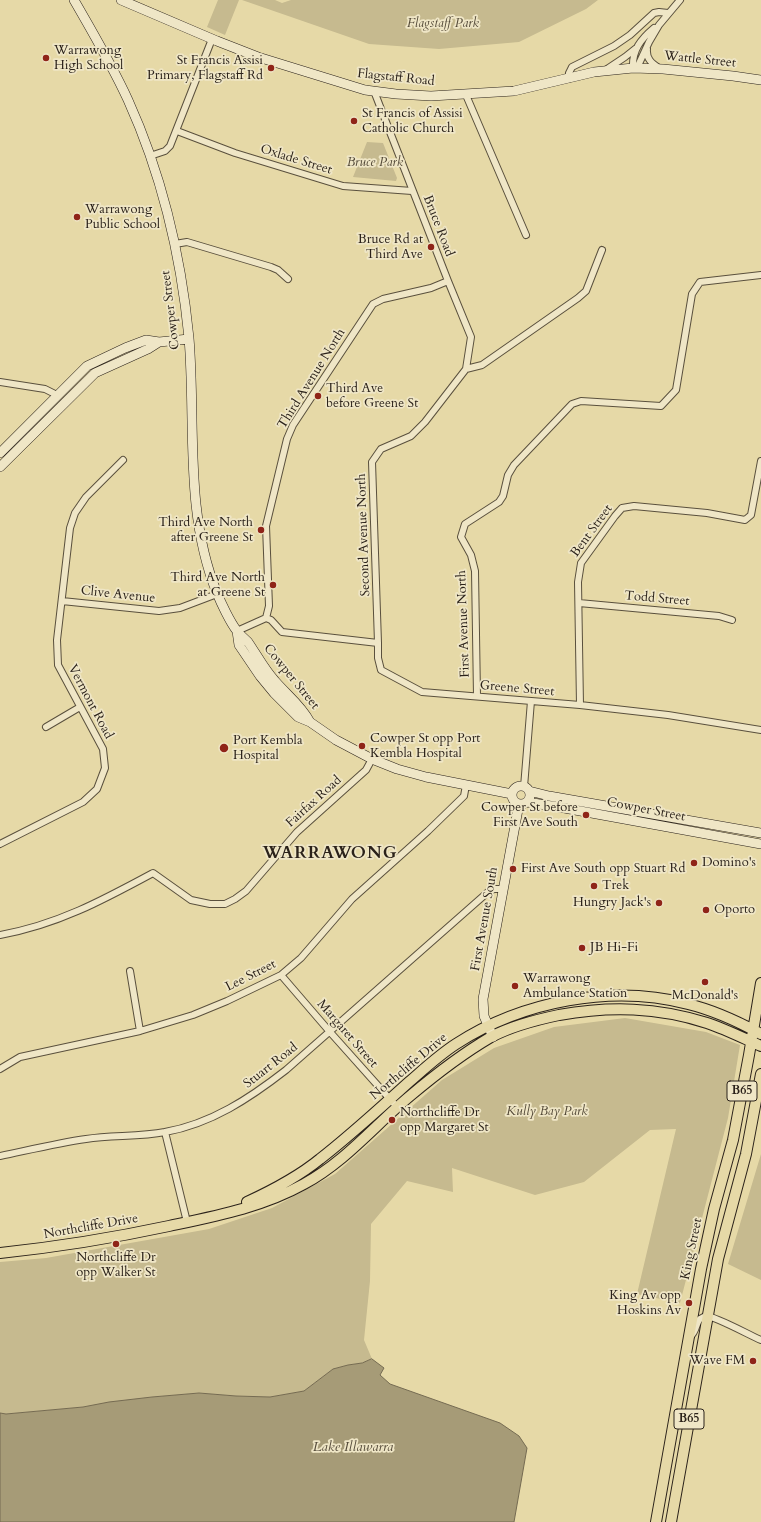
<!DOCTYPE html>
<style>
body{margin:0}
canvas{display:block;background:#e6d9a7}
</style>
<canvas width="761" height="1522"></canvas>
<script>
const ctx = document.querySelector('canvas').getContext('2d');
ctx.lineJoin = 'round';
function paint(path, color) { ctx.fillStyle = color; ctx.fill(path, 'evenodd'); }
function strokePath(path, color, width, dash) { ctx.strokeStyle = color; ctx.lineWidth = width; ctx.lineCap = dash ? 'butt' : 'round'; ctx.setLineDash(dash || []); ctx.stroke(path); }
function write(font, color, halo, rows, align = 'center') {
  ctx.font = font + ' Cardo,serif'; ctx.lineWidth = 3.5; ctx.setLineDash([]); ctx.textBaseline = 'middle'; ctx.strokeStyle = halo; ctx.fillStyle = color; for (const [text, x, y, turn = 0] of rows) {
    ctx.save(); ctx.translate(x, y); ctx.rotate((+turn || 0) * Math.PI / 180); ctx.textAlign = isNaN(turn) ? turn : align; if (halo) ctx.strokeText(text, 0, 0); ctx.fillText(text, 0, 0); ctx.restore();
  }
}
paint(new Path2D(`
 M218,0h21l-14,35 -18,-8z
 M242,0h33l7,3 9,-3h307l-12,9 -67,33 -80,7 -70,-5z
 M367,142l16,1 14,35 -1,3 -43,-4z
 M625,1018l81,14 34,13 -12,73 -48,185 -43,-9 39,-165 -26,1 -66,52 -49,13 -83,-27 1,24 -46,-11 -36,43 -1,57 -6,59 8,19 -10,4 -14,2 -15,4 -29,22 -34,6 -34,-1 -37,-3 -47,4 -69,10 -77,7 -6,-1v-151l46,-4 163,-29 63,-21 63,-34 107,-94 52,-32 60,-21z
 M761,1154v126l-33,-16z`), '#c6ba8f');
const water = new Path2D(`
 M372,1359l12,9 -4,7 10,9 110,39 19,13 8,12 -13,74h-514v-109l6,1 77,-7 26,-5 43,-5 47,-4 37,3 34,1 34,-6 29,-22 15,-4 14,-2z`);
paint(water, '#a69b77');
strokePath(water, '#756b52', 1);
const street = new Path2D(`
 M647,49c-1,9 4,14 12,19
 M633,68c-1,-18 8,-29 21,-40
 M637,68l12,-26 10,-17 21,-25
 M607,69l18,-12 10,-8
 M568,79l1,-6 3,-6 42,-21 16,-11 24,-22 5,-1 9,1
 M374,91l74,190 23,56 -5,32
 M466,95l60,140
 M177,131l58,22 108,33 69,5
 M150,156l15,-5 5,-5 42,-107
 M175,244l12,-2 84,25 7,3 10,9
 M0,382l45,7 12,6
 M62,601l97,10 21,-3 37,-14
 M579,603l140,13 13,4
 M266,618l3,-12 -3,-80 21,-87 6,-14 80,-121 10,-5 48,-11 17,-7
 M237,631l29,-13 5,2 11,12 96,11v15l3,12 41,22 158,13 88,10 93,15
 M378,643l-6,-181 9,-13 30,-13 14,-14 41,-53 16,-4 96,-67 8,-7 16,-41
 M477,696l-2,-125 -4,-16 -10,-18 4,-13 34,-22 4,-6 5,-21 6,-10 58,-61 9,-3 80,5 15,-16 16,-96 8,-12 61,-7
 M580,705l-2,-123 3,-19 34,-47 7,-8 12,-2 73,7 38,7 6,-5 10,-54
 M46,727l34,-20
 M524,787l7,-86
 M0,844l83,-42 14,-13 8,-21 -2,-19 -45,-84 -1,-25 13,-112 5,-15 11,-16 37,-37
 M0,935c57,-10 103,-35 153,-62l38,27 19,4h15l10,-5 11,-8 51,-59 69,-62 6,-11
 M130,971l10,60
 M281,975l49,57 67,75
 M0,1069l20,-12 120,-26 53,-16 34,-14 54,-26 20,-17 51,-59 76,-68 36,-35 2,-11
 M165,1132l22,90
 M0,1156c29,-6 58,-13 86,-17 26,-4 53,-2 79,-7 46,-8 85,-34 121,-62l202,-178 6,-3h9
 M690,1337c7,-6 6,-15 10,-18 2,-1 5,-3 6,-3 9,0 45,20 55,24`);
const secondary = new Path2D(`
 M74,0c19,33 38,65 54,100 34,75 53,156 61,238 7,85 -5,174 28,255 4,10 13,29 20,38 3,4 7,7 11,11 9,13 16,27 27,39 12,14 26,24 35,41
 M121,0l96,41 41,16 107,33 31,4 35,2 83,-5 80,-19 39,-4 30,1 70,7 28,4
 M0,453l87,-87 38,-18 21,-8 13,2 30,-3
 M0,467l95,-94 53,-24 11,-7
 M237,631l2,14 21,31 14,17 24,24 12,5 26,18 36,19 25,10 29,8 86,17
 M512 795a9 9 0 1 1 18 0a9 9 0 1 1-18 0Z
 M529,791l20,5 212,37
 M527,802l37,6 197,36
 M493,1037l-9,-21 -1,-17 36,-195`);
const primary = new Path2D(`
 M247,1202c26,-12 51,-25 73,-43 31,-24 60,-51 89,-77 15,-13 30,-27 47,-38 66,-43 156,-60 232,-40 25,6 51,18 73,30
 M0,1253c57,-6 113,-15 169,-27 47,-10 94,-19 135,-42 41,-22 71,-59 106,-88 26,-22 52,-42 81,-59 21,-11 44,-17 68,-22 51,-9 98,-8 148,8 18,6 36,15 54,23
 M656,1522l45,-253 13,-60 19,-69 16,-85 12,-72
 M671,1522l47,-263 28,-105 15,-80`);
strokePath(street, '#5a503d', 8);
strokePath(secondary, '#2b221a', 10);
strokePath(primary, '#2b221a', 12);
strokePath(street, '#efe6c6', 6);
strokePath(secondary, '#efe6c6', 9);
strokePath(primary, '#e6d9a7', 10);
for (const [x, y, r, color] of [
 [46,58,4,"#8f2418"],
 [271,68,4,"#8f2418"],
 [354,121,4,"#8f2418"],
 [77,217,4,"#8f2418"],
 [431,247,4,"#8f2418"],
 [318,396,4,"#8f2418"],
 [261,530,4,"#8f2418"],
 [273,585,4,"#8f2418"],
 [362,746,4,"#8f2418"],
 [224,748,5,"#8f2418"],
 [586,815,4,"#8f2418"],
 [694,863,4,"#8f2418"],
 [513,869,4,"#8f2418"],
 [594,886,4,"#8f2418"],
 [659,903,4,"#8f2418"],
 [706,910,4,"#8f2418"],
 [582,948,4,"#8f2418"],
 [705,982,4,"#8f2418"],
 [515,986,4,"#8f2418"],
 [392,1120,4,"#8f2418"],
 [116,1244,4,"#8f2418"],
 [689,1303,4,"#8f2418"],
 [753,1361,4,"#8f2418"]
]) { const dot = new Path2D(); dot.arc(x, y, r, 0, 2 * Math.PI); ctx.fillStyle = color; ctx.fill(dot); strokePath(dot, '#efe6c6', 1.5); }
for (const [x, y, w] of [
 [742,1091,30],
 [689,1419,30]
]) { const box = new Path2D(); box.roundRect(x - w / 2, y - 10, w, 20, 3); ctx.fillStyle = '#efe6c6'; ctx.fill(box); strokePath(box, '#2b221a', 1); }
write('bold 12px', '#2b221a', null, [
 ["B65",742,1091],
 ["B65",689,1419]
]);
write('italic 13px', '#524837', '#efe6c6', [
 ["Flagstaff Park",443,24],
 ["Bruce Park",375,163],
 ["Kully Bay Park",547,1112]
]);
write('13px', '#2b221a', '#efe6c6', [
 ["Warrawong",54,51],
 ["High School",54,66],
 ["St Francis Assisi",263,61,"right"],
 ["Primary, Flagstaff Rd",263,76,"right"],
 ["St Francis of Assisi",362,114],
 ["Catholic Church",362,129],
 ["Warrawong",85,210],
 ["Public School",85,225],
 ["Bruce Rd at",423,240,"right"],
 ["Third Ave",423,255,"right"],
 ["Third Ave",326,389],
 ["before Greene St",326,404],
 ["Third Ave North",253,523,"right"],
 ["after Greene St",253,538,"right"],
 ["Third Ave North",265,578,"right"],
 ["at Greene St",265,593,"right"],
 ["Cowper St opp Port",370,739],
 ["Kembla Hospital",370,754],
 ["Port Kembla",233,741],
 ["Hospital",233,756],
 ["Cowper St before",578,808,"right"],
 ["First Ave South",578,823,"right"],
 ["Domino's",702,863],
 ["First Ave South opp Stuart Rd",521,869],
 ["Trek",602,886],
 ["Hungry Jack's",651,903,"right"],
 ["Oporto",714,910],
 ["JB Hi-Fi",590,948],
 ["Warrawong",523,979],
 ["Ambulance Station",523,994],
 ["McDonald's",705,996,"center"],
 ["Northcliffe Dr",400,1113],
 ["opp Margaret St",400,1128],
 ["Northcliffe Dr",116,1258,"center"],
 ["opp Walker St",116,1273,"center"],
 ["King Av opp",681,1296,"right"],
 ["Hoskins Av",681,1311,"right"],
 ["Wave FM",745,1361,"right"]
], 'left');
write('13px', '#2b221a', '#efe6c6', [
 ["Wattle Street",700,60,6],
 ["Flagstaff Road",396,78,6],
 ["Oxlade Street",296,160,17],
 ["Bruce Road",438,226,69],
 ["Cowper Street",171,310,-97],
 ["Third Avenue North",312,379,-58],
 ["Bent Street",592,531,-54],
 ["Second Avenue North",364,535,-92],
 ["Clive Avenue",118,595,6],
 ["Todd Street",657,599,5],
 ["First Avenue North",464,624,-92],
 ["Cowper Street",291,677,51],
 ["Greene Street",517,689,5],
 ["Vermont Road",90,702,62],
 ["Fairfax Road",314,802,-42],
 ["Cowper Street",646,810,11],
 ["First Avenue South",485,919,-80],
 ["Lee Street",251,976,-27],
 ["Margaret Street",347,1034,49],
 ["Stuart Road",271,1066,-38],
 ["Northcliffe Drive",409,1067,-40],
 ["Northcliffe Drive",91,1227,-10],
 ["King Street",692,1249,-78]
]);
write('italic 14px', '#564c3b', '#efe6c6', [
 ["Lake Illawarra",353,1448]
]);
ctx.letterSpacing = '1px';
write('bold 17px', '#2b221a', '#efe6c6', [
 ["WARRAWONG",330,854]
]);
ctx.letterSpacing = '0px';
</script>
